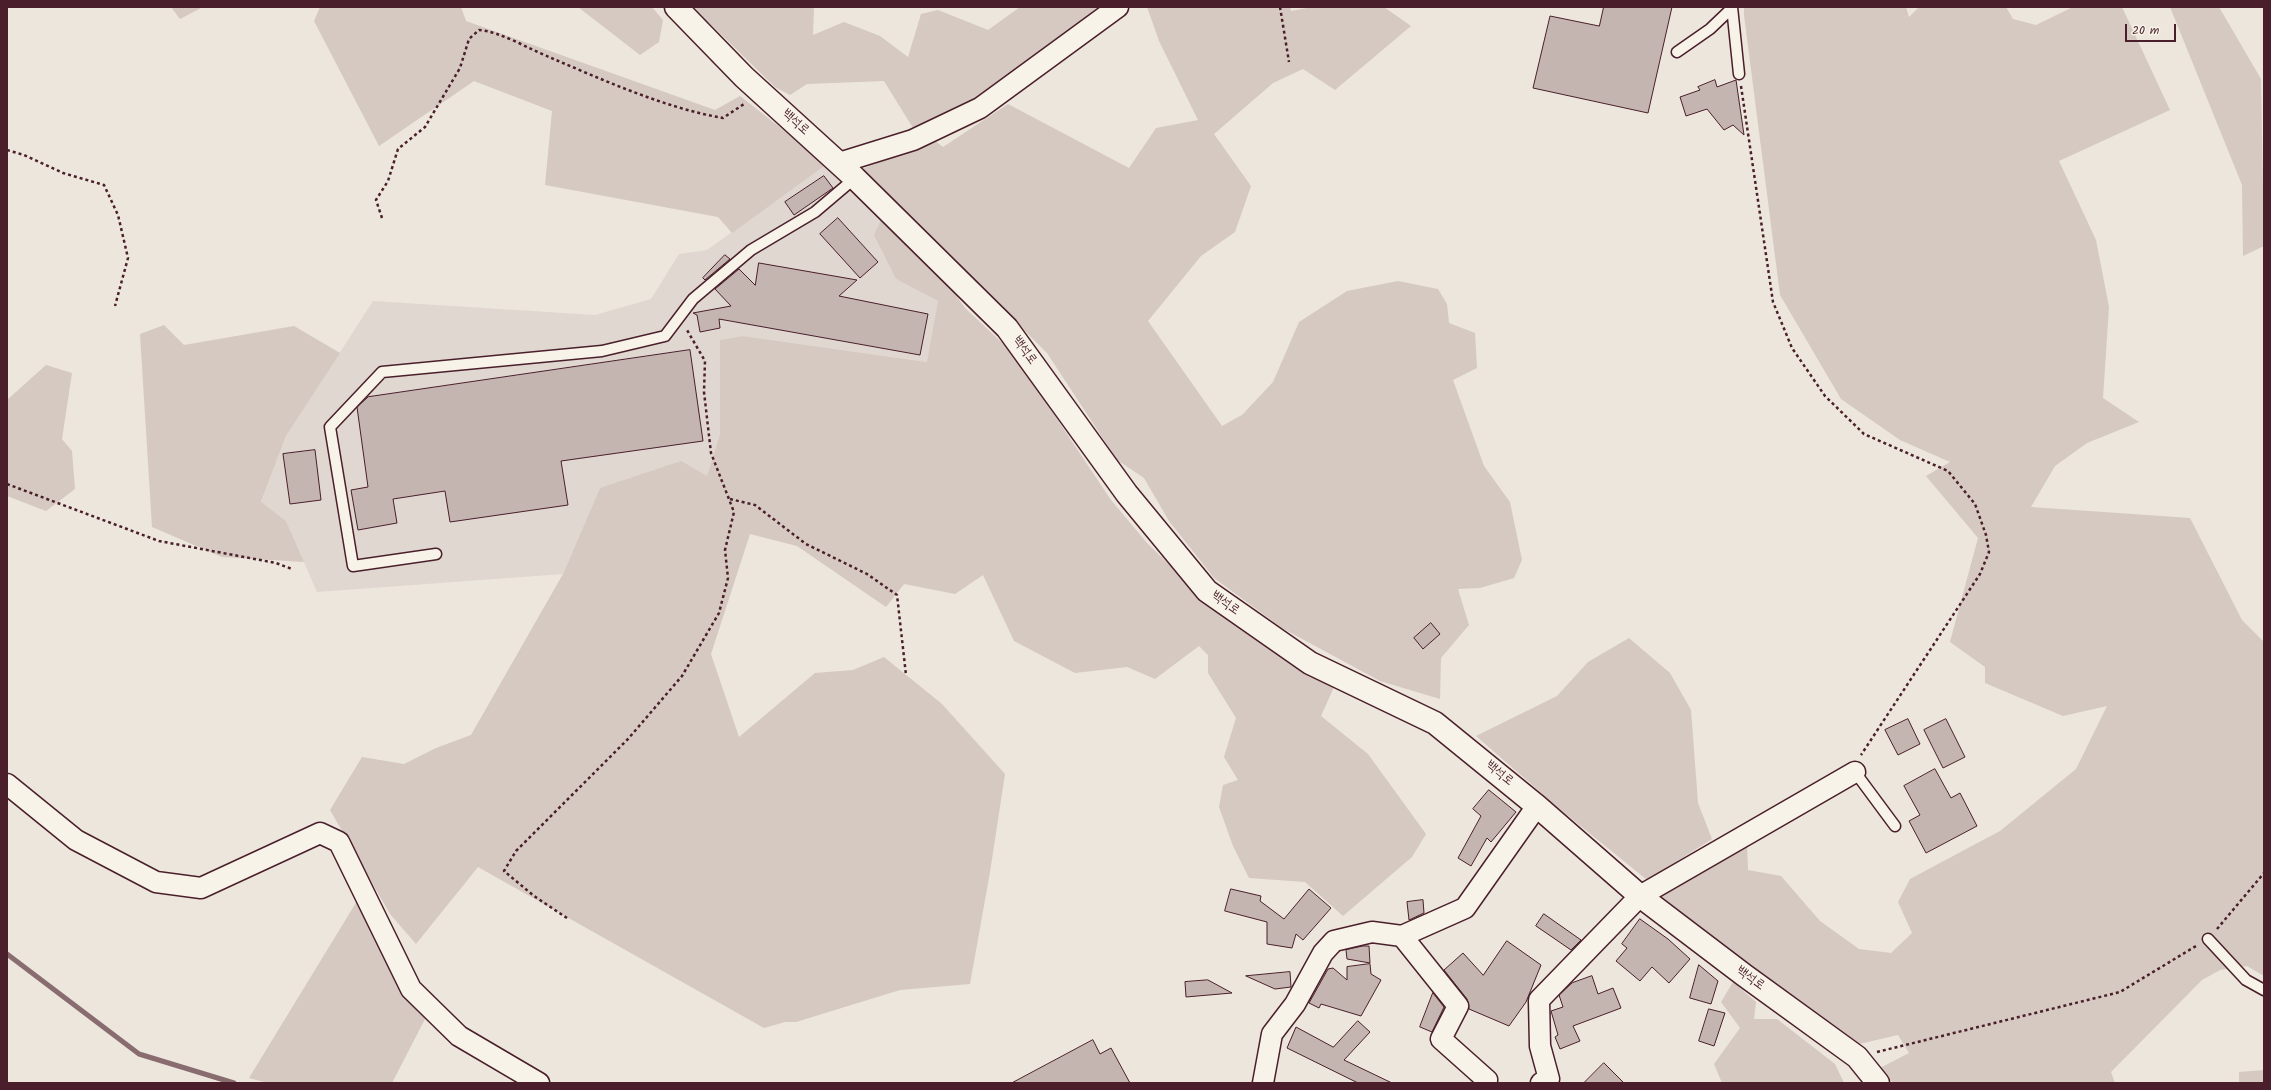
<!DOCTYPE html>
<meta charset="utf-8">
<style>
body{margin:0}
#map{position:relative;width:2271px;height:1090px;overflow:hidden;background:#ece6dd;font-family:Kalam,sans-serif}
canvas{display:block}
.frame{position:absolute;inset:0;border:8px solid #4a1f2b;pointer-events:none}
.scale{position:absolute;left:2125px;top:24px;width:51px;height:18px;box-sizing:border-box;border:2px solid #4a1f2b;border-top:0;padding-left:5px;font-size:12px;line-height:14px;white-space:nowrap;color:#4a1f2b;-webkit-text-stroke:3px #f7f3e8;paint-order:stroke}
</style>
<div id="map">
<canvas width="2271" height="1090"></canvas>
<div class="frame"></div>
<div class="scale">20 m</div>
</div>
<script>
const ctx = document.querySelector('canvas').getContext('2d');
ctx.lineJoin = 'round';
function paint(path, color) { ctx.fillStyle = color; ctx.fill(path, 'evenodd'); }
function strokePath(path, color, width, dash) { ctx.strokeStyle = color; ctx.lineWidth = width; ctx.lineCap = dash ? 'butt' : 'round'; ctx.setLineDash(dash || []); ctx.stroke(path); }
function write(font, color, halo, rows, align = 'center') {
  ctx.font = font + ' Kalam,"Poor Story",sans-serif'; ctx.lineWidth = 3.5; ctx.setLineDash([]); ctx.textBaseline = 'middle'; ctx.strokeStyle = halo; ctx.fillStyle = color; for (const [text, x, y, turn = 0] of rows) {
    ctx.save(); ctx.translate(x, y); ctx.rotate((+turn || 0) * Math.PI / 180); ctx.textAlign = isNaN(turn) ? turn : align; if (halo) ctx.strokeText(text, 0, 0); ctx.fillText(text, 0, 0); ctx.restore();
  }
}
paint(new Path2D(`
 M827,164l55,54 14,61 42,22 -10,61 -185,-26 -23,4v94l-13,42 -107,12 -37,86 -246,18 -31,-71 -25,-18 25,-67 87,-135 222,14 56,-16 28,-45 28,-4z`), '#e0d7d0');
paint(new Path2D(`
 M171,7h32l-23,12z
 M320,7h141l5,14 249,89 25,-14 87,68 -95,69 -14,-16 -173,-32 7,-74 -78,-30 -95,65 -65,-125z
 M578,7h74l11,13 -4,22 -19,13z
 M693,7h121l-1,28 31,-13 36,14 28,21 13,-43 17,-4 50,20 32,-23h87l-150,105 -44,16 -29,-47 -77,3 -17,11 -15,-8z
 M1147,7h143l1,4 21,-4h72l27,19 -76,64 -32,-21 -30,14 -59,51 37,52 -16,46 -34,24 -53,65 74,105 20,-11 31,-33 26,-60 48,-31 51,-10 40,8 9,15 2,19 26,10 2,35 -24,12 31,86 26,36 12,58 -8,18 -34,10 -22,1 11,36 -28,33 -1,41 -60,-18 -98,-53 -68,-50 -45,-57 -25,-43 -27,-18 -70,-107 -185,-184 73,-28 8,6 65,-43 121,64 27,-40 42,-8 -39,-79z
 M1744,7h162l3,10 10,-10h87l7,12 23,6 37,-18h49l48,103 -111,51 37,79 13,67 -6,91 36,24 -52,21 -32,23 -24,41 159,11 52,102 22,22v334l-17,-10 -27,4 -18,10 -91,92 4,11h-222l-13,-15 29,-15 -11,-18 -39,9 -96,-67 -40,-25 -65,-56 89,-52 1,26 33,6 39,45 39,28 32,4 21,-20 -14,-31 12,-23 90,-48 76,-62 31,-63 -44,10 -78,-33v-16l-35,-25 28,-104 -52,-62 24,-14 -50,-22 -59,-41 -61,-104 -36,-280z
 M2170,7h49l42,72 3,167 -21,10 -1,-71z
 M882,218l62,61 21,29 48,45 98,147 36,43 58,57 130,85 -14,31 47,38 58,80 -14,23 -69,59 -38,-34 -56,-4 -16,-32 -14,-39 4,-22 15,-5 -14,-23 12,-39 -28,-45v-18l-9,-9 -44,33 -28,-12 -52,6 -61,-32 -31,-66 -28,19 -51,-10 -18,23 -89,-61 -47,-12 -39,120 28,83 76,-64 38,-3 31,-13 58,47 63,70 -15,98 -20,112 -70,6 -104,32h-11l-21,6 -286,-161 -62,77 -26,-30 -60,-104 32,-53 42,7 32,-16 35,-13 92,-161 37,-86 81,-27 26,15 13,-42v-94l23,-4 184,26 11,-61 -42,-22 -22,-44z
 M164,325l20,20 110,-19 46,27 -54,83 -25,66 25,19 18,41 -82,-5 -70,-30 -12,-193z
 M46,365l26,8 -10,66 10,12 3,38 -29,22 -39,-15v-96z
 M1629,638l41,35 21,37 7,93 14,36 -65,41 -86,-70 -85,-74 81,-40 31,-34z
 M357,901l38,81 30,37 -33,64h-124l-19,-5z
 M1733,982l23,20 -2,17h23l58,45 9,19h-122l-8,-19 26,-36 -19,-26z
 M2264,1070v13h-25v-11z`), '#d5c9c2');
strokePath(new Path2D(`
 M7,954l132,100 95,29`), '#896c6f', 5);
const building = new Path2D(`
 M1604,7h68l-24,106 -115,-25 17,-72 49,10z
 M1715,80l2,7 19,-7 8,55 -11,-10 -9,5 -17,-21 -21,7 -6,-19 20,-7 -2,-3z
 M824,176l9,12 -39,27 -9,-13z
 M838,218l40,44 -18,16 -40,-44z
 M725,255l5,4 -25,21 -2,-2z
 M759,263l98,17 -18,16 89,18 -8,41 -201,-36 1,9 -20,4 -3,-17 -4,-2 38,-7 -16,-17 24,-20 16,16z
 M690,350l13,91 -142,20 7,44 -118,17 -5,-31 -52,8 4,24 -39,7 -7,-40 17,-3 -11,-80 11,-10z
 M315,450l6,50 -31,4 -7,-50z
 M1431,623l9,11 -17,15 -9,-11z
 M1908,719l12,25 -22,11 -13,-25z
 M1946,719l19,38 -22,11 -19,-38z
 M1935,769l16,29 9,-5 17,33 -51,27 -17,-32 11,-6 -16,-29z
 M1489,790l27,22 -25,30 -4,-4 -16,28 -13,-8 23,-42 -8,-7z
 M1231,889l30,7 -1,5 24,18 25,-30 22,19 -28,32 -7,-6 -4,14 -25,-4v-22l-42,-11z
 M1423,900l1,13 -15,7 -2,-18z
 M1544,914l37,26 -10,10 -35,-24z
 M1640,919l28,20 22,20 -21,24 -17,-16 -12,14 -24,-20 11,-13 -5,-4z
 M1507,941l34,24 -15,37 -17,24 -40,-17 -2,-10 -23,-29 19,-17 20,22z
 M1363,946h6l1,17 -23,-4 -1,-9z
 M1370,964l1,10 10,6 -20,36 -40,-12 -2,4 -10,-5 19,-34 5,-1 14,12v-13z
 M1699,965l19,16 -7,23 -21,-6z
 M1290,972l1,15 -16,2 -29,-13z
 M1592,976l6,18 15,-6 8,20 -48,18 7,15 -20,8 -5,-12 3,-2 -7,-24 12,-4 -4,-12 13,-12z
 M1208,980l24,13 -46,4 -1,-15z
 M1433,993l11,14 -12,25 -12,-5z
 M1709,1009l16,4 -11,33 -15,-5z
 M1358,1021l12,11 -26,28 48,23h-34l-71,-35 9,-21 37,20z
 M1093,1040l7,14 11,-6 19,35h-118z
 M1604,1063l20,20h-40z`);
paint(building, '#c4b5b0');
strokePath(building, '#4a1f2b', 1);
const lane = new Path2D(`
 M1732,7l7,67
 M1677,52l33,-23 22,-21
 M436,554l-83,12 -23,-139 52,-55 220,-21 63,-15 28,-37 58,-49 64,-38 40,-34
 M1855,772l40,54
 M2208,939l38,41 18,10`);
const street = new Path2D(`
 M839,163l74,-23 67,-32 138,-101
 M7,784l69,56 80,42 45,6 119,-55 19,9 72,147 48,47 80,47
 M1402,936l56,70 -17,33 46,41 -1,3
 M1263,1083l9,-49 23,-30 28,-51 11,-12 38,-9 30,4 63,-28 72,-102
 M1541,1083l8,-4 -9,-33 -1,-46 101,-104 215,-124`);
const secondary = new Path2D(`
 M676,7l68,70 111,101 152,150 120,166 80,97 103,72 125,60 102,83 103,90 104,79 113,82 21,26`);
strokePath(lane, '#4a1f2b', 13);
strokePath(street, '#4a1f2b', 23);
strokePath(secondary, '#4a1f2b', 25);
strokePath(new Path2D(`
 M1280,7l9,55
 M1741,86l32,216 19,46 33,48 39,38 84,37 27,33 11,31 3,17 -9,22 -119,181
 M7,150l17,5 39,18 41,12 14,30 10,43 -13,48
 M382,218l-6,-18 12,-19 10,-32 27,-22 35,-59 9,-29 10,-9c20,1 50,19 70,27 54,23 116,51 174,61l21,-14
 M7,484l152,57 117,22 16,6
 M730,499l25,6 51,39 61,30 30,21 9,80
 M567,918l-33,-22 -30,-25 12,-20 112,-112 54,-63 37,-63 9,-35 -3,-28 9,-38 -23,-59 -7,-61 1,-31 -18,-31
 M2217,929l47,-56
 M1877,1052l243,-60 76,-46`), '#4a1f2b', 2.5, [3, 3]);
strokePath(lane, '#f7f3e8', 10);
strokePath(street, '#f7f3e8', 20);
strokePath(secondary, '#f7f3e8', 22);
write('13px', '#4a1f2b', '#f7f3e8', [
 ["백석로",795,123,42],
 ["백석로",1024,351,54],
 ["백석로",1225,604,35],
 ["백석로",1499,774,39],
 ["백석로",1750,979,36]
]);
</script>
